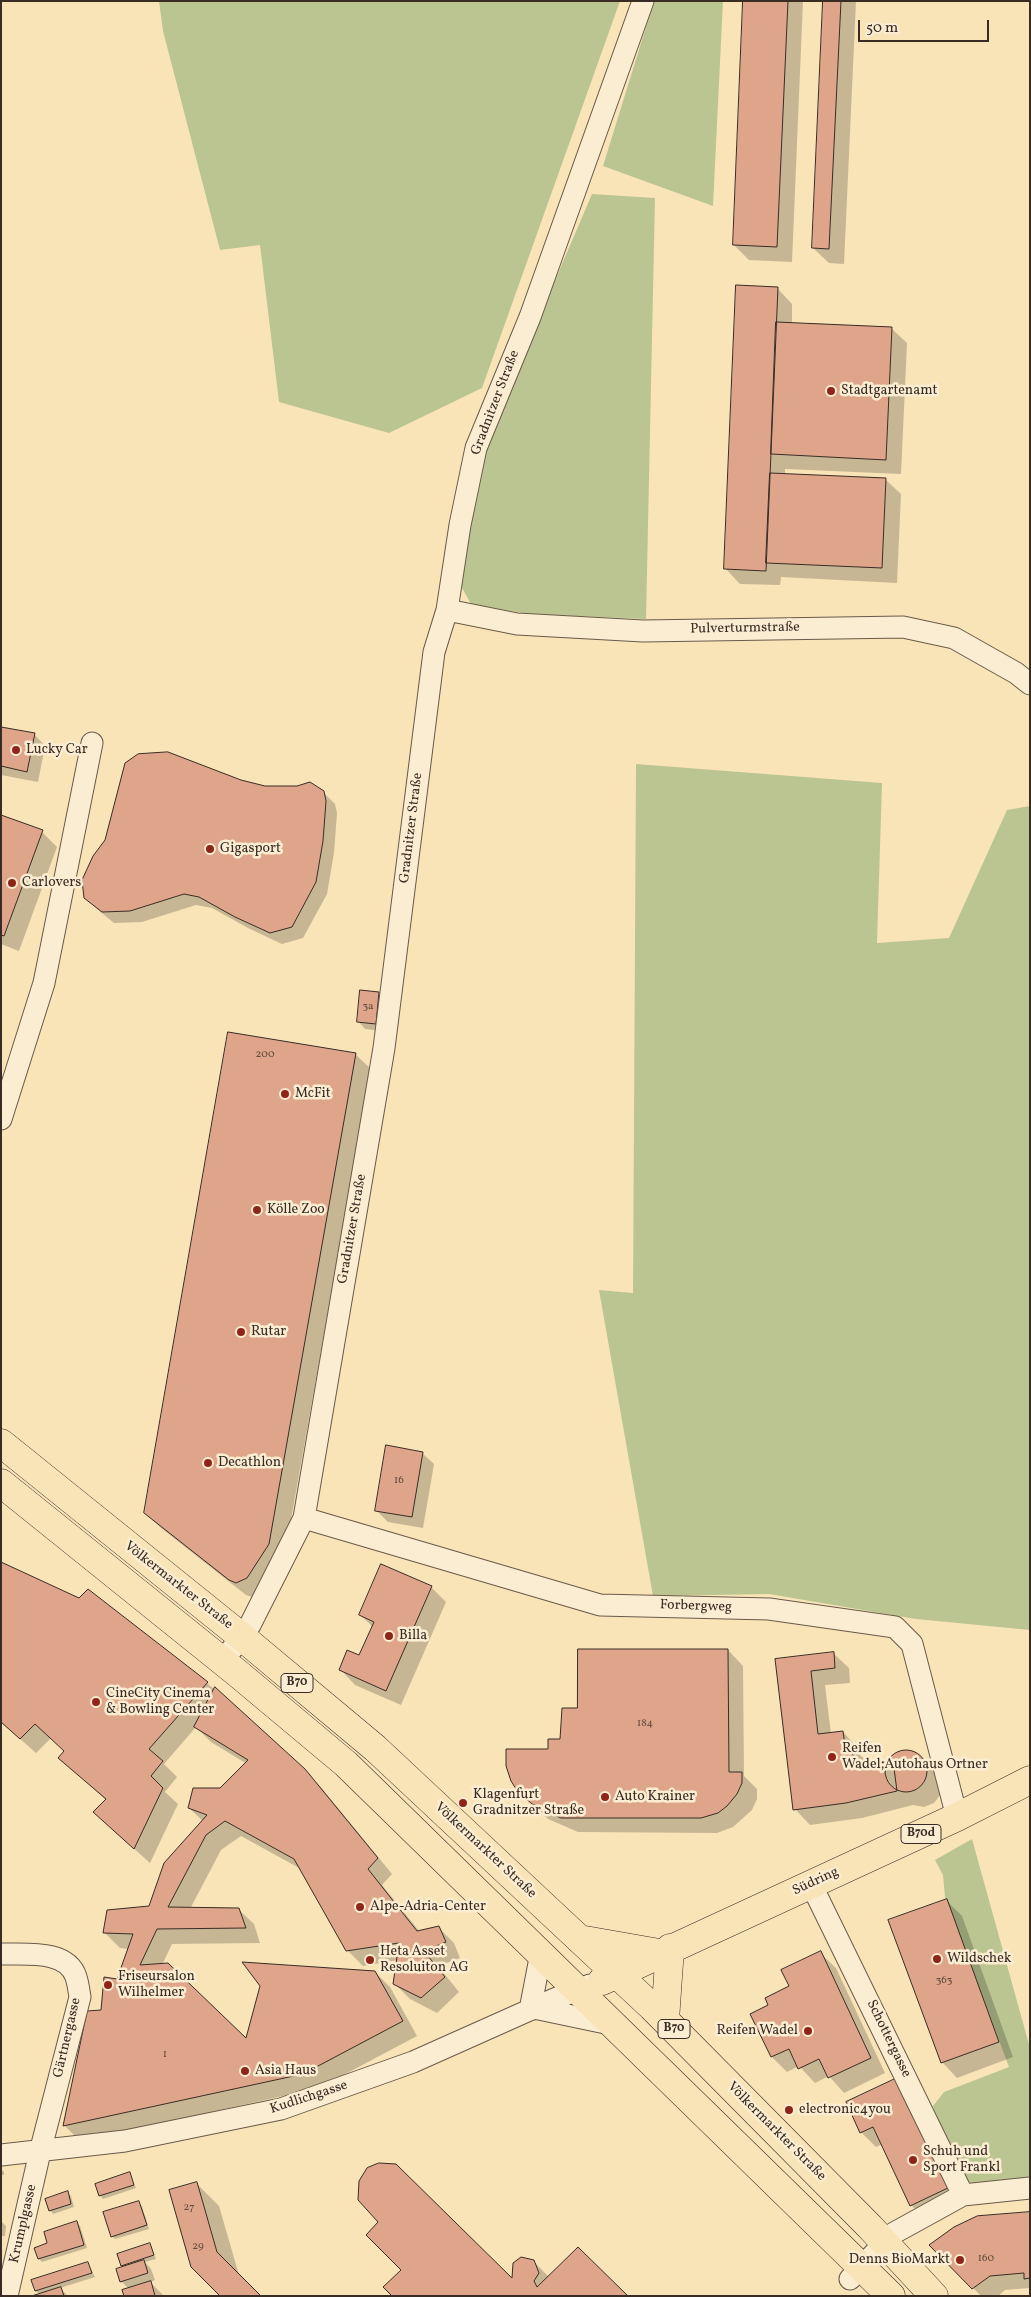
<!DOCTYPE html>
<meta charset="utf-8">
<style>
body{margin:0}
#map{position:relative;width:1031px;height:2297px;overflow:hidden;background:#f9e4b8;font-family:Vollkorn,serif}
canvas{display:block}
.frame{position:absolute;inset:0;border:2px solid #392c25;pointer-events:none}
.scale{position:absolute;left:858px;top:20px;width:131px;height:22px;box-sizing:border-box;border:2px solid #392c25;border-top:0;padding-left:6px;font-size:15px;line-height:18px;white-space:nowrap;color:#392c25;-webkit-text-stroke:4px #fbedd1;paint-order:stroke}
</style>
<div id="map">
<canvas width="1031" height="2297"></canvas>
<div class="frame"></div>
<div class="scale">50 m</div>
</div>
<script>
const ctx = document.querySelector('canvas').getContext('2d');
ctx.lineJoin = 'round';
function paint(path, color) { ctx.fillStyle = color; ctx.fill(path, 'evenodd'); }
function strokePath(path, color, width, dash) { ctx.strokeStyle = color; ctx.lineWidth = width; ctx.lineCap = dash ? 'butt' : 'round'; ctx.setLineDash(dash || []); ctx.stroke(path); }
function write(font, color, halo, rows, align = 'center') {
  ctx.font = font + ' Vollkorn,serif'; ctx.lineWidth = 5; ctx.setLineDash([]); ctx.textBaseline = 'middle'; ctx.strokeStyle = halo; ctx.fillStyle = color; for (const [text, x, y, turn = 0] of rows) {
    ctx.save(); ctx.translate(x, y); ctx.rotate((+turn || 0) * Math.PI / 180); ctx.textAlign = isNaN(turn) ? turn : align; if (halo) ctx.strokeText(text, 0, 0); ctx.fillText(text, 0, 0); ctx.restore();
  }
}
paint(new Path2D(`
 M159,1h461l-138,387 -93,45 -110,-31 -19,-157 -40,5 -57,-219z
 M654,1h69l-10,205 -110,-40z
 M592,194l63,4 -9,421 -118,-5 -57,-10 -14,-25 27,-133z
 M636,764l246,19 -5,160 72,-5 58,-128 23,-4v824l-114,-11 -147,-25 -116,2 -54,-306 34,3z
 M972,1839l58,209v132l-59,3c-17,-15 -33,-55 -38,-77l11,-14 65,-25 -64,-170 -2,-22 -8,-15z`), '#bbc591');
paint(new Path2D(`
 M745,1h58l-11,261 -43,-2 -15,-15z
 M825,1h31l-12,263 -15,-1 -16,-15z
 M777,288l15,16v20l99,4 16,15 -6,131 -116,-5v6l100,4 16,15 -4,89 -116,-6 -1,8 -40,-1 -15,-16z
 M1,728l33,6 11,12 -7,36 -37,-7z
 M126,764l139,23 58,5 12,12 2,9 -3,40 -7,41 -24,44 -21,6 -34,-16 -36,-20 -16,-3 -54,17 -28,1 -17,-14 -12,-12 22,-56z
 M1,817l41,15 15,15 -38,104 -18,-7z
 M379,993l7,8 -3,30 -18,-2 -7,-8z
 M355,1054l16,15 -87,490 -22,34 -10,4 -6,-2 -85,-67 -16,-15z
 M422,1453l12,11 -11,64 -35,-6 -12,-12z
 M431,1587l15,15 -45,103 -46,-20 -15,-16 19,-12 14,-30 -13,-12z
 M88,1591l119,92 113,103 72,88 -10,11 38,47 19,-4 15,15 6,15 -22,8 21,26 -22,21 -27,-14 -15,-15 3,-24 -35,6 -16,-16 -46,-81 -60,-33 -20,14 -31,59h48l16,15 6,19 -88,1 -10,21 85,75 128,-68 15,15 27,49 -98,52 -239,53 -15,-15 23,-114 15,-1 15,-31 11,-31 -9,-1 -15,-15 45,-26 53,-86 -14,-13 32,-19 26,-25 -36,-22 -15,-15 -32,37 13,13 -12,15 13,12 -28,59 -40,-36 -4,-27 -46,-42 6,-7 -15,-13 -15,15 -35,-31 79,-122z
 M728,1650l15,16 1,110 13,13v10l-5,11 -19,17 -16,6 -139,-1 -30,-13 -29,-28 30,-40 12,-11 17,-30z
 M833,1653l16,15 1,15 -25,2 6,49 12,-2 15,16 1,6 8,8v3l20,-2 7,-9 9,-4 11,2 24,23 4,10 -2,10 -6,8 -10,4 -11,-2 -51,13 -52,7 -15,-16 -19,-149z
 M946,1900l16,16 51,141 -56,21 -15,-16z
 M820,1953l16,15 49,105 -41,20 -15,-17 -14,7 -16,-17 -12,6 -15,-15 -20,-43 18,-8 20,-19z
 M895,2081l69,122 -37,18 -16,-16 -28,-61 -7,3 -15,-15z
 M1,2169l3,3v3h-3z
 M129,2174l7,14 -33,11 -3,-4z
 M197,2184l22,22 20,69 -17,21z
 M68,2193l3,3 3,11 -21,7 -3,-4z
 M139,2203l3,3 7,23 -34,10 -3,-3z
 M1030,2213v75l-25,2 -7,6h-17l-50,-51z
 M1,2221l5,5 -1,10h-4z
 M77,2223l3,3 7,22 -45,14 -3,-3 10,-15z
 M150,2245l6,14 -11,3 6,7 4,11 -5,2 14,14h-39l4,-7 -8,-8 4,-14 -3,-2z
 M533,2261l16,16 77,19h-233l120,-16z
 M88,2264l7,13 -35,11 8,8h-32l4,-1 -4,-4z`), '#0003');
const building = new Path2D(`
 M743,1h45l-11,246 -44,-2z
 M823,1h18l-12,248 -17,-1z
 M736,285l42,2 -12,284 -42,-2z
 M776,322l116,5 -6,133 -115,-6z
 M770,473l116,5 -4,90 -116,-5z
 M1,727l34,6 -8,39 -26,-6z
 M168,752l73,28 24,6h32l13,-4 14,9 2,10 -3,40 -7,41 -24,45 -22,6 -35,-16 -36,-20 -15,-3 -54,17 -28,1 -18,-14 -2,-18 11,-24 12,-16 20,-77 13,-9z
 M1,815l42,15 -39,106 -3,-1z
 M360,990l19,2 -3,32 -19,-2z
 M228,1032l128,21 -87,491 -22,34 -11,5 -7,-3 -85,-67z
 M386,1445l37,7 -11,65 -37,-6z
 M1,1562l78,36 9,-9 120,93 -59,67 14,12 -12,15 12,12 -29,61 -41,-37 13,-13 -48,-41 6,-7 -29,-27 -15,15 -19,-17z
 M381,1564l51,22 -46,105 -47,-21 8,-20 12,5 15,-33 -15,-7z
 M578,1649h150l1,123h13v11l-5,11 -10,12 -9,7 -17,5h-140l-29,-14 -14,-12 -7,-11 -5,-15v-17h42v-10h12l2,-31h15z
 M834,1652l1,16 -24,3 7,63 25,-3 2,15 7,-1 2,21 39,-5 4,30 -51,12 -53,7 -18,-151z
 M215,1687l90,82 73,89 -10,11 49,62 22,-5 7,16 -22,9 21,26 -24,21 -28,-14 6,-41 -53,8 -52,-92 -69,-38 -19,14 -38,72 71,1 7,20 -89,1 -17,36 28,-2 78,75 14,-52 -18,-24 133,9 28,50 -100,53 -240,52 24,-115 14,-1 3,-33 13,2 16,-45 -30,-1 4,-23 42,-4 15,-43 43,-48 -19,-7 5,-20h27l28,-28 -54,-33z
 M885 1771a21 21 0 1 1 42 0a21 21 0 1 1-42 0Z
 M947,1899l52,143 -58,21 -53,-143z
 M821,1951l50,107 -43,20 -9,-19 -21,10 -9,-20 -18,8 -21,-43 18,-9 -3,-7 24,-12 -8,-16z
 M895,2079l14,30 3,-1 38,79 -40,19 -37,-79 -13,6 -14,-31z
 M379,2163l17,1 116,114 1,-15 8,-6 13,3 5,13 -5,8 3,6 41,-40 50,49h-236l-9,-9 18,-17 -35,-35 12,-13 -20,-22 1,-19 8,-13z
 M130,2172l4,13 -35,11 -4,-12z
 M197,2182l20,70 44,44h-41l-29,-29 -22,-77z
 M68,2191l3,13 -22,7 -4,-12z
 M139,2201l8,24 -36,12 -8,-25z
 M1030,2212v66l-6,1v-6l-34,3 -18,13 -43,-44 25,-18 23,-11z
 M77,2221l7,24 -46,14 -4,-11 13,-5 -3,-11z
 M150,2243l4,12 -33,11 -4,-12z
 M144,2260l4,13 -28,9 -4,-13z
 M88,2262l4,11 -57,18 -4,-11z
 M151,2281l4,15h-31l-2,-6z
 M61,2287l3,9h-32z`);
paint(building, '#dea58a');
strokePath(building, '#392c25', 1);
const street = new Path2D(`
 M447,610l70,14 126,7 260,-4 51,11 62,35 14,11
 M1,1119l43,-136 48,-240
 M304,1518l296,87 169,4 126,18 17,17 45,173
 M223,1661l27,-36 54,-107 80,-470 50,-396 13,-42 13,-85 16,-77 54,-131 113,-316
 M811,1884l152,311
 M1,1954c24,1 66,-5 75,23 2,6 3,14 4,20l-40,155 -33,144
 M534,2008l81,17
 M530,2010l11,-57
 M1,2155l124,-14 156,-32 132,-47 139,-62 38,-15
 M850,2279l44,-46 69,-38 67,-7`);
const primary = new Path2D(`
 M1,1443l241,194 133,111 277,259 218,220 64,69
 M1,1483l235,189 110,92 545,532
 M579,1939l80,14
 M602,1981l355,-164 73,-37
 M665,2020l5,-72`);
strokePath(street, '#695a4a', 23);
strokePath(primary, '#392c25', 29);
strokePath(street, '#fbedd1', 21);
strokePath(primary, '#f9e4b8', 28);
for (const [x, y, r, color] of [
 [831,391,5,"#8f2418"],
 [16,750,5,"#8f2418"],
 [210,849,5,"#8f2418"],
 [12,883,5,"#8f2418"],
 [285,1094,5,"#8f2418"],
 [257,1210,5,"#8f2418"],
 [241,1332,5,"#8f2418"],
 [208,1463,5,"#8f2418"],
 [389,1636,5,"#8f2418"],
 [96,1702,5,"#8f2418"],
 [832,1757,5,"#8f2418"],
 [605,1797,5,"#8f2418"],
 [463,1803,5,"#8f2418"],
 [360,1907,5,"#8f2418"],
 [937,1959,5,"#8f2418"],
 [370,1960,5,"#8f2418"],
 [108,1985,5,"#8f2418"],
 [808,2031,5,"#8f2418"],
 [245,2071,5,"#8f2418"],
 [789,2110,5,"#8f2418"],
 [913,2160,5,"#8f2418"],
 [960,2260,5,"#8f2418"]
]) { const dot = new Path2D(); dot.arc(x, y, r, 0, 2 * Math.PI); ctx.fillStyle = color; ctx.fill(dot); strokePath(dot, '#fbedd1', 2); }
write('11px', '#624a3e', null, [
 ["3a",368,1007],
 ["200",265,1055],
 ["16",399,1481],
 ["184",645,1724],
 ["363",944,1981],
 ["1",165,2055],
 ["27",189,2208],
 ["29",198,2247],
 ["160",986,2259]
]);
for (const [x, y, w] of [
 [297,1683,32],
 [921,1834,40],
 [674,2029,32]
]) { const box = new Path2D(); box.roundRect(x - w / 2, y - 9.5, w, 19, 4); ctx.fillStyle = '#fbedd1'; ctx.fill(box); strokePath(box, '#392c25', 1); }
write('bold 12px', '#392c25', null, [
 ["B70",297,1683],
 ["B70d",921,1834],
 ["B70",674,2029]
]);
write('14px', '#392c25', '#fbedd1', [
 ["Stadtgartenamt",841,391],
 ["Lucky Car",26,750],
 ["Gigasport",220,849],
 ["Carlovers",22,883],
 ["McFit",295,1094],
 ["Kölle Zoo",267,1210],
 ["Rutar",251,1332],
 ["Decathlon",218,1463],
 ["Billa",399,1636],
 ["CineCity Cinema",106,1694],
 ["& Bowling Center",106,1710],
 ["Reifen",842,1749],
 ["Wadel;Autohaus Ortner",842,1765],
 ["Klagenfurt",473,1795],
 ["Gradnitzer Straße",473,1811],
 ["Auto Krainer",615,1797],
 ["Alpe-Adria-Center",370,1907],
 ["Heta Asset",380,1952],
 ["Resoluiton AG",380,1968],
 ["Wildschek",947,1959],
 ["Friseursalon",118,1977],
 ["Wilhelmer",118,1993],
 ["Reifen Wadel",798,2031,"right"],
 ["Asia Haus",255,2071],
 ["electronic4you",799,2110],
 ["Schuh und",923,2152],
 ["Sport Frankl",923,2168],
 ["Denns BioMarkt",950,2260,"right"]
], 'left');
write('14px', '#392c25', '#fbedd1', [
 ["Gradnitzer Straße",496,403,-69],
 ["Pulverturmstraße",745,629,-1],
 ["Gradnitzer Straße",412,828,-83],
 ["Gradnitzer Straße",353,1229,-80],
 ["Völkermarkter Straße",178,1586,38],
 ["Forbergweg",696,1607,2],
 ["Völkermarkter Straße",485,1851,43],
 ["Südring",816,1882,-25],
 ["Gärtnergasse",68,2038,-77],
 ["Schottergasse",888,2039,64],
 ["Kudlichgasse",309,2098,-18],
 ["Völkermarkter Straße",776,2132,45],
 ["Krumplgasse",24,2224,-77]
]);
</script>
